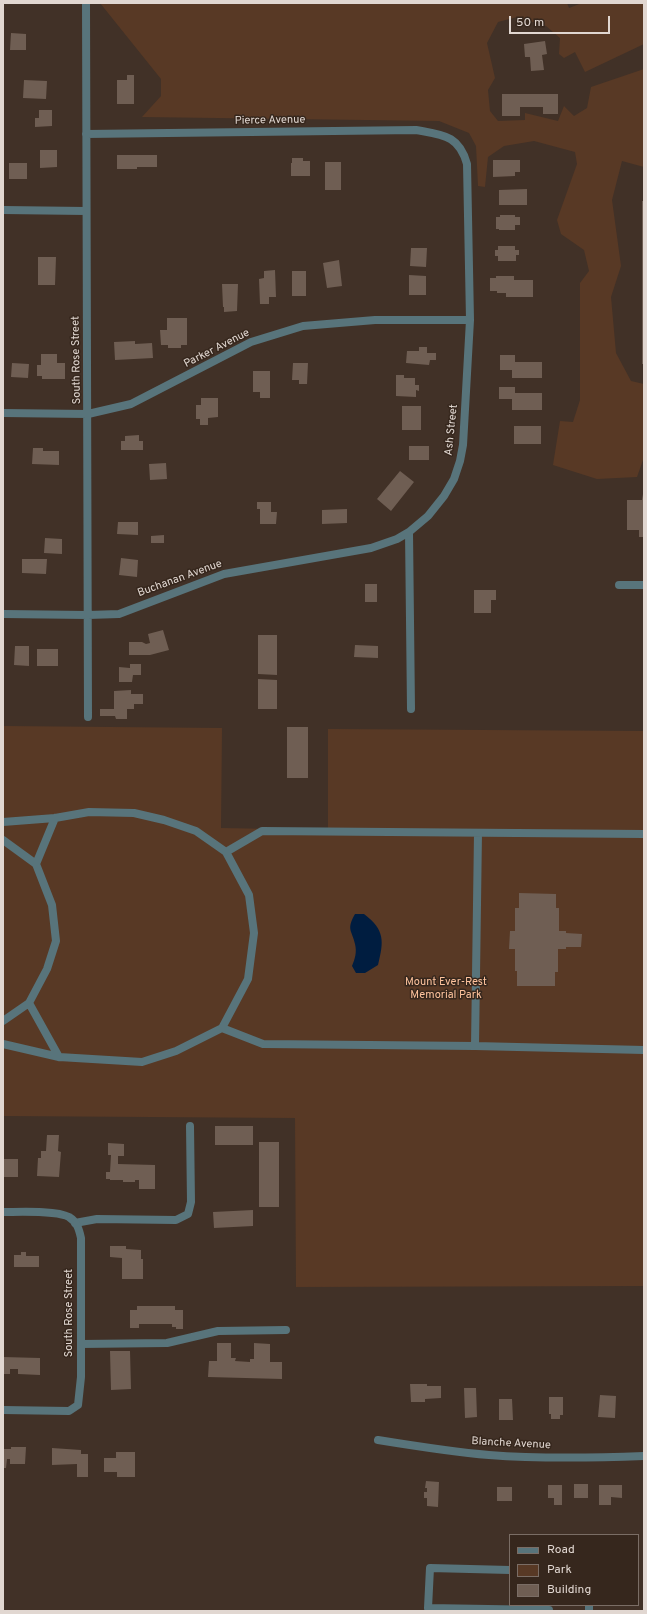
<!DOCTYPE html>
<style>
body{margin:0}
#map{position:relative;width:647px;height:1614px;overflow:hidden;background:#413127;font-family:Overpass,sans-serif}
canvas{display:block}
.frame{position:absolute;inset:0;border:4px solid #e1d7d1;pointer-events:none}
.legend{position:absolute;left:509px;top:1534px;width:130px;height:72px;box-sizing:border-box;background:#36271d;border:1px solid #7a6d65;margin:0;padding:5px 7px;list-style:none;font-size:12px;color:#e1d7d1}
.legend li{display:flex;align-items:center;gap:8px;height:20px}
.legend b{width:20px;border:1px solid #7a6d65}
.scale{position:absolute;left:509px;top:16px;width:101px;height:18px;box-sizing:border-box;border:2px solid #e1d7d1;border-top:0;padding-left:5px;font-size:12px;line-height:14px;white-space:nowrap;color:#e1d7d1;-webkit-text-stroke:3px #36271d;paint-order:stroke}
</style>
<div id="map">
<canvas width="647" height="1614"></canvas>
<div class="frame"></div>
<ul class="legend">
<li><b style="height:5px;background:#58747b"></b>Road</li>
<li><b style="height:11px;background:#583925"></b>Park</li>
<li><b style="height:11px;background:#6f5e53"></b>Building</li>
</ul>
<div class="scale">50 m</div>
</div>
<script>
const ctx = document.querySelector('canvas').getContext('2d');
ctx.lineJoin = 'round';
function paint(path, color) { ctx.fillStyle = color; ctx.fill(path, 'evenodd'); }
function strokePath(path, color, width, dash) { ctx.strokeStyle = color; ctx.lineWidth = width; ctx.lineCap = dash ? 'butt' : 'round'; ctx.setLineDash(dash || []); ctx.stroke(path); }
function write(font, color, halo, rows, align = 'center') {
  ctx.font = font + ' Overpass,sans-serif'; ctx.lineWidth = 3; ctx.setLineDash([]); ctx.textBaseline = 'middle'; ctx.strokeStyle = halo; ctx.fillStyle = color; for (const [text, x, y, turn = 0] of rows) {
    ctx.save(); ctx.translate(x, y); ctx.rotate((+turn || 0) * Math.PI / 180); ctx.textAlign = isNaN(turn) ? turn : align; if (halo) ctx.strokeText(text, 0, 0); ctx.fillText(text, 0, 0); ctx.restore();
  }
}
paint(new Path2D(`
 M100,3h467l2,5 13,-5 62,1v40l-59,28 -10,-20 -11,6 -5,-4 1,-16 -14,-12 -29,-9 -19,5 -11,21 8,35 -7,12 2,21 8,10 27,-1v-7l33,8 6,-15 10,10 13,-8 4,-21 53,-18v98l-22,-6 -10,39 9,66 -10,31 5,56 15,28 13,3v73l-7,20 -40,2 -44,-14 7,-44 13,1 7,-22v-117l9,-12 -5,-21 -23,-16 -4,-14 20,-56 -2,-12 -41,-11 -30,5 -16,11 -3,30 -7,-1 -2,-40 -7,-13 -30,-12 -297,-4 19,-21v-17z
 M3,726l219,2 -1,100 107,2v-101l316,2v555l-348,1 -1,-169 -292,-2z`), '#583925');
paint(new Path2D(`
 M355,914h9c21,16 20,27 14,51l-13,8h-9l-4,-7c3,-7 5,-14 3,-22 -3,-14 -9,-14 0,-30z`), '#001d40');
paint(new Path2D(`
 M11,33l15,1v16h-16z
 M545,41l2,13 -5,1 2,15 -13,1 -1,-14h-5l-1,-13z
 M127,75h7v29h-17v-24h10z
 M24,80l23,1 -1,18 -23,-1z
 M502,94h56v20h-15v-7h-23v9h-18z
 M39,110h13v16l-17,1v-9h4z
 M40,150h17v17l-17,1z
 M117,155h40v12h-20v2h-20z
 M292,158h11v3h7v15h-19v-13h1z
 M493,160h27v12h-5v4l-22,1z
 M325,162h16v28h-16z
 M9,163h18v16h-18z
 M527,189v16h-28v-15z
 M642,201h2v163h-2z
 M500,215h15v2h5v8h-5v5h-16v-1h-3v-12h4z
 M498,246h17v4h4v5h-3v6h-18v-5h-3v-6h3z
 M411,248h16l-1,19 -16,-1z
 M38,257h18l-1,28h-17z
 M339,260l3,26 -15,2 -4,-25z
 M275,270l1,27h-7v7h-9l-1,-25 5,-1v-7z
 M292,271h14v25h-14z
 M409,275l17,1v19h-17z
 M496,276h18v4h19v17h-27v-4h-9v-2h-7v-13h6z
 M222,284h16l-1,27 -13,1v-5h-1z
 M167,318h20v27h-6v3h-13v-3h-7l-1,-15h7z
 M135,341v3l17,-1 1,15 -38,2 -1,-18z
 M419,347h8v6h9v7h-6l-1,5 -23,-2 1,-12h12z
 M41,354h16v9h8v16h-23v-3h-5v-11h4z
 M500,355h15v7h27v16h-30v-8h-12z
 M12,363l17,1 -1,14 -17,-1z
 M293,363h15l-1,21h-8v-4h-7z
 M253,371h17v27h-10v-6h-7z
 M396,375h8v3h11v7h4v6l-3,-1v7l-20,-1z
 M499,387h16v6h27v17h-30v-11h-13z
 M201,398h17v19l-10,1v7h-8v-6h-4v-14h5z
 M402,406h19v24h-19z
 M514,426h27v18h-27z
 M139,435v6h4v9h-22v-9h4v-5z
 M409,446h20v14h-20z
 M33,448h10v3h16v14l-27,-1z
 M166,463l1,16 -17,1 -1,-16z
 M400,471l14,11 -23,29 -14,-12z
 M643,494h1v43h-5v-7h-12v-30h15z
 M257,502h14v10h6l-1,12h-16v-15h-3z
 M347,509v14l-25,1v-14z
 M118,522h20v13l-21,-1z
 M164,535v8h-13v-7z
 M45,538l17,1v15l-18,-1z
 M121,558l17,2 -1,17 -18,-2z
 M22,559h25l-1,15 -24,-1z
 M365,584h12v18h-12z
 M474,590h22v10h-5v13h-17z
 M163,630l6,20 -19,5h-21v-13h13l4,2 4,-1 -2,-9z
 M258,635h19v40l-19,-1z
 M355,645l23,1v12l-24,-1z
 M15,646h14v20l-15,-1z
 M37,649h21v17h-21z
 M130,664h11v11h-8l-1,7h-13v-15l11,1z
 M258,679l19,1v29h-19z
 M131,690v4h12v10h-9v5h-7v10h-11l-1,-3h-15v-7h14v-18z
 M287,727h21v51h-21z
 M519,893l37,1v14h3v23h7v2l16,1 -1,13h-15v2h-8v23h-3v14h-38v-15h-2v-22h-6l1,-18h5v-23h4z
 M215,1126h38v19h-38z
 M47,1135h12l-1,16 3,1 -2,25 -22,-1 1,-18h3v-7h5z
 M259,1142h20v65h-20z
 M108,1143l16,1v12h-6v8l37,1v24h-16v-9h-4v2h-12v-2h-13v-1h-4v-7h4l1,-17h-3z
 M3,1159h15v18h-15z
 M253,1210v16l-39,2 -1,-16z
 M110,1246h16v3l15,1v9h2v20h-21v-21l-12,-1z
 M21,1252h5v4h13v11h-25v-12h7z
 M137,1306h38v4h8v19h-7v-2h-4v-3h-33v4h-9v-18h7z
 M217,1343h14v15h5l-1,3 15,1v-3h4v-16l16,1v18h12v17l-74,-2 1,-16h8z
 M110,1351h20l1,38 -20,1z
 M3,1357l37,1v17l-22,-1v-5h-8v5h-7z
 M410,1384h17v2h14v12l-16,1v3h-14z
 M464,1388h12l1,29 -12,1z
 M600,1395l16,1 -1,22 -17,-1z
 M549,1397h14v18h-3v4h-9v-5h-2z
 M499,1399h13l1,21h-14z
 M11,1447h15l-1,17h-15v-5h-3l-1,9h-3v-19h8z
 M52,1448l29,2v4h7v23h-11v-13l-25,1z
 M116,1452h19v25h-18v-5h-13v-14h12z
 M426,1481l13,1 -1,25 -11,-1v-8h-3v-6h3v-4h-2z
 M574,1484h14v14h-14z
 M548,1485h14v20h-8v-7h-6z
 M599,1485h23v13l-11,-1v8h-12z
 M497,1487h15v14h-15z`), '#6f5e53');
strokePath(new Path2D(`
 M619,585h25
 M3,822l52,-4 34,-6 45,1 30,7 32,11 30,21 23,43 5,38 -6,46 -26,49 -46,23 -34,11 -83,-5 -56,-13
 M3,840l33,24 16,41 4,36 -9,28 -18,34 -26,18
 M226,852l36,-21 382,3
 M36,864l19,-46
 M29,1003l30,54
 M222,1028l41,16 212,2 169,4
 M475,1046l3,-213
 M75,1223l22,-4 79,1 12,-6 3,-12 -1,-76
 M81,1344l86,-1 51,-12 68,-1
 M510,1570l-80,-2 -2,40 121,2
 M589,1605v6`), '#58747b', 8);
strokePath(new Path2D(`
 M86,3l2,714
 M86,134l330,-4c27,5 43,5 51,34l3,156 -7,125 -3,16 -6,18 -10,17 -16,20 -19,16 2,177
 M3,210l83,1
 M3,413l85,1 43,-10 120,-62 52,-16 72,-6h95
 M3,614l85,1 31,-1 105,-40 147,-26 26,-9 12,-7
 M3,1212c16,0 53,-2 66,5 8,5 10,12 12,21v139l-3,28 -9,6 -66,-1
 M378,1440c37,6 74,12 111,15 52,4 103,3 155,1`), '#58747b', 8);
write('11px', '#e1d7d1', '#36271d', [
 ["Pierce Avenue",270,121,-1],
 ["Parker Avenue",217,349,-27],
 ["South Rose Street",77,360,-91],
 ["Ash Street",452,430,-84],
 ["Buchanan Avenue",180,579,-20],
 ["South Rose Street",70,1313,-90],
 ["Blanche Avenue",511,1444,3]
]);
write('11px', '#fec39d', '#36271d', [
 ["Mount Ever-Rest",446,983],
 ["Memorial Park",446,996]
]);
</script>
